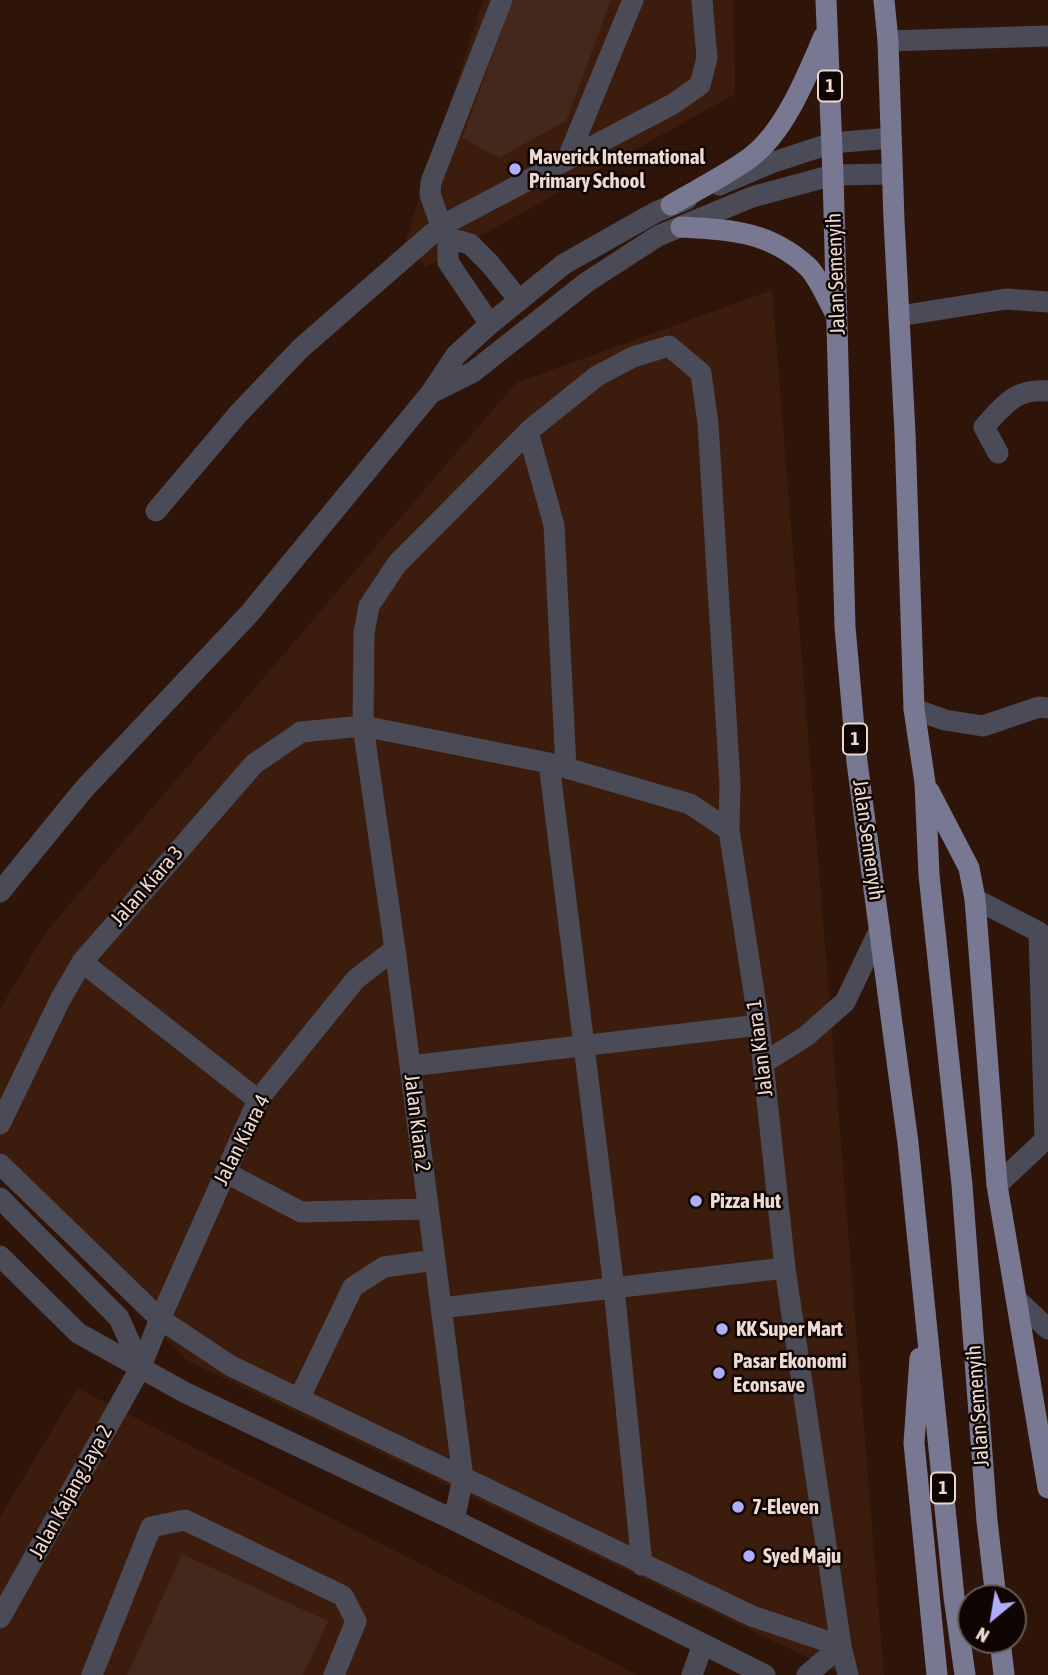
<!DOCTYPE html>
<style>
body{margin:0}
#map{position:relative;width:1048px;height:1675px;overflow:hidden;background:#2f1509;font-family:"Asap Condensed",sans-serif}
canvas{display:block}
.north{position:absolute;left:957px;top:1584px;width:70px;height:70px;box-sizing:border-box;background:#0f0502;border:2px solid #685a55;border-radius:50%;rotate:210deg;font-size:19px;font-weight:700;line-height:28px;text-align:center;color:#eddad2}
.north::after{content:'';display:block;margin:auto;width:24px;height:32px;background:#b0aefa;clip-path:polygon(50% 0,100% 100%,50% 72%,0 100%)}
</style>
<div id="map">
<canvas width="1048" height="1675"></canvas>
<div class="north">N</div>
</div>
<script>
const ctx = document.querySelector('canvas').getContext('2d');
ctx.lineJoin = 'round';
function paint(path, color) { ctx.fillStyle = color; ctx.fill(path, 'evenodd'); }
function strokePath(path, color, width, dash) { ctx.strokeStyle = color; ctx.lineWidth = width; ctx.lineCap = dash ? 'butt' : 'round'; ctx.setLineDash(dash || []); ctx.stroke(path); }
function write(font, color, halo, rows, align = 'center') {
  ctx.font = font + ' "Asap Condensed",sans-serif'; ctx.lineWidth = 5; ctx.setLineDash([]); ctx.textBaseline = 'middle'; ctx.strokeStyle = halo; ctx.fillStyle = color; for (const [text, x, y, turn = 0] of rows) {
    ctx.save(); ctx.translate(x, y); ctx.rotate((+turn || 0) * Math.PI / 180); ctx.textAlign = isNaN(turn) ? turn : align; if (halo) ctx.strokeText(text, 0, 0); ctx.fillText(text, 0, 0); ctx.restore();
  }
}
paint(new Path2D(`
 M483,0h251l1,94 -310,173 -20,-24z
 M772,290l112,1385h-40l-658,-315 -186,-190v-161l46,-77 470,-549z
 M77,1388l561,287h-638v-158z`), '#3c1c0c');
paint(new Path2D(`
 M513,0h98l-45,121 -67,37 -37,-20z
 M182,1554l146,67 -25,54h-176z`), '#43281b');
strokePath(new Path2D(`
 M888,41l160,-5
 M567,160l66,-160
 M719,185l52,-22 61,-20 59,-5
 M448,238l22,6 20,20 29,36
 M899,316l107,-17 42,3
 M490,324l-42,-62v-24l-7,-12 -11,-32 1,-12 71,-182
 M431,393l42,-21 114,-90 71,-46 94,-39 81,-22 59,-1
 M528,432l26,93 12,243
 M998,453l-14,-26c20,-22 31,-39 64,-36
 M156,511l83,-98 62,-65 140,-122 232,-122 27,-19 7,-27 -5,-58
 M914,709l31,11 38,6 56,-19 9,1
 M549,763l65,525 28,277
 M0,892l84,-103 165,-175 181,-220 26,-39 34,-31 74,-60 92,-52 31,-13
 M975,899l64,33 6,208 -48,45
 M82,962l176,138
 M763,1063l42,-26 40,-35 35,-73
 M410,1066l349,-41
 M0,1124l60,-124 22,-38 172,-198 47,-32 62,-6 186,37 141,41 39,26
 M0,1164l160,155 71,47 521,250 89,30
 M225,1172l76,40 127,-3
 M0,1198l119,120 22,49
 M0,1256l78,77 106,59 270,128 311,155
 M1016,1299l32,30
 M441,1308l344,-40
 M299,1399l54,-112 31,-20 51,-7
 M454,1520l9,-42 -68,-529 -32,-223 1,-93 5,-27 28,-42 134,-135 66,-53 36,-19 36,-11 32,27 7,51 22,359 -1,47 30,195 26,243 56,378 7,29
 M0,1618l141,-251 19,-48 98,-219 98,-121 39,-30
 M92,1675l59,-148 34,-7 158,76 13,25 -22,54
 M692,1675l11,-31
 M807,1675l34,-29`), '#4b4b57', 21);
strokePath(new Path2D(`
 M826,0l7,175 12,452 12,135 51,381 46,454 11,78
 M884,0l4,41 6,179 11,213 9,276 11,74 4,92 33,310 25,336 9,77
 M671,205c27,-16 56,-30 80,-48 35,-27 56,-82 73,-121
 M681,227c50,3 88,4 127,40 12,12 19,33 28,47
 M929,791l40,77 6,31 22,286 51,303
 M920,1358l-6,85 23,232
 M1000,1640l4,35`), '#787892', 21);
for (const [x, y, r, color] of [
 [515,169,7,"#b0aefa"],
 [696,1201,7,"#b0aefa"],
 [722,1329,7,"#b0aefa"],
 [719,1373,7,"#b0aefa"],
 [738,1507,7,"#b0aefa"],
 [749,1556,7,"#b0aefa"]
]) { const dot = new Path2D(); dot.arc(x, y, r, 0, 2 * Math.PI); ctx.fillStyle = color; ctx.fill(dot); strokePath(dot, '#0f0502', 2.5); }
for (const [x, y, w] of [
 [830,86,24],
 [855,739,24],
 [943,1488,24]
]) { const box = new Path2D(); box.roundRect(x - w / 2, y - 15.5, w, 31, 5); ctx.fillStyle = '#0f0502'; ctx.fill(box); strokePath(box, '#eddad2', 2); }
write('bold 19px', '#eddad2', null, [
 ["1",830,86],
 ["1",855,739],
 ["1",943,1488]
]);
write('bold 21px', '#eddad2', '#0f0502', [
 ["Maverick International",529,157],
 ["Primary School",529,181],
 ["Pizza Hut",710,1201],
 ["KK Super Mart",736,1329],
 ["Pasar Ekonomi",733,1361],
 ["Econsave",733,1385],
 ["7-Eleven",752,1507],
 ["Syed Maju",763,1556]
], 'left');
write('21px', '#eddad2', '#0f0502', [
 ["Jalan Semenyih",836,274,-92],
 ["Jalan Semenyih",868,840,82],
 ["Jalan Kiara 3",147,886,-49],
 ["Jalan Kiara 1",760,1048,-97],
 ["Jalan Kiara 2",417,1123,83],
 ["Jalan Kiara 4",242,1140,-63],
 ["Jalan Semenyih",978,1406,-94],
 ["Jalan Kajang Jaya 2",71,1492,-61]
]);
</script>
